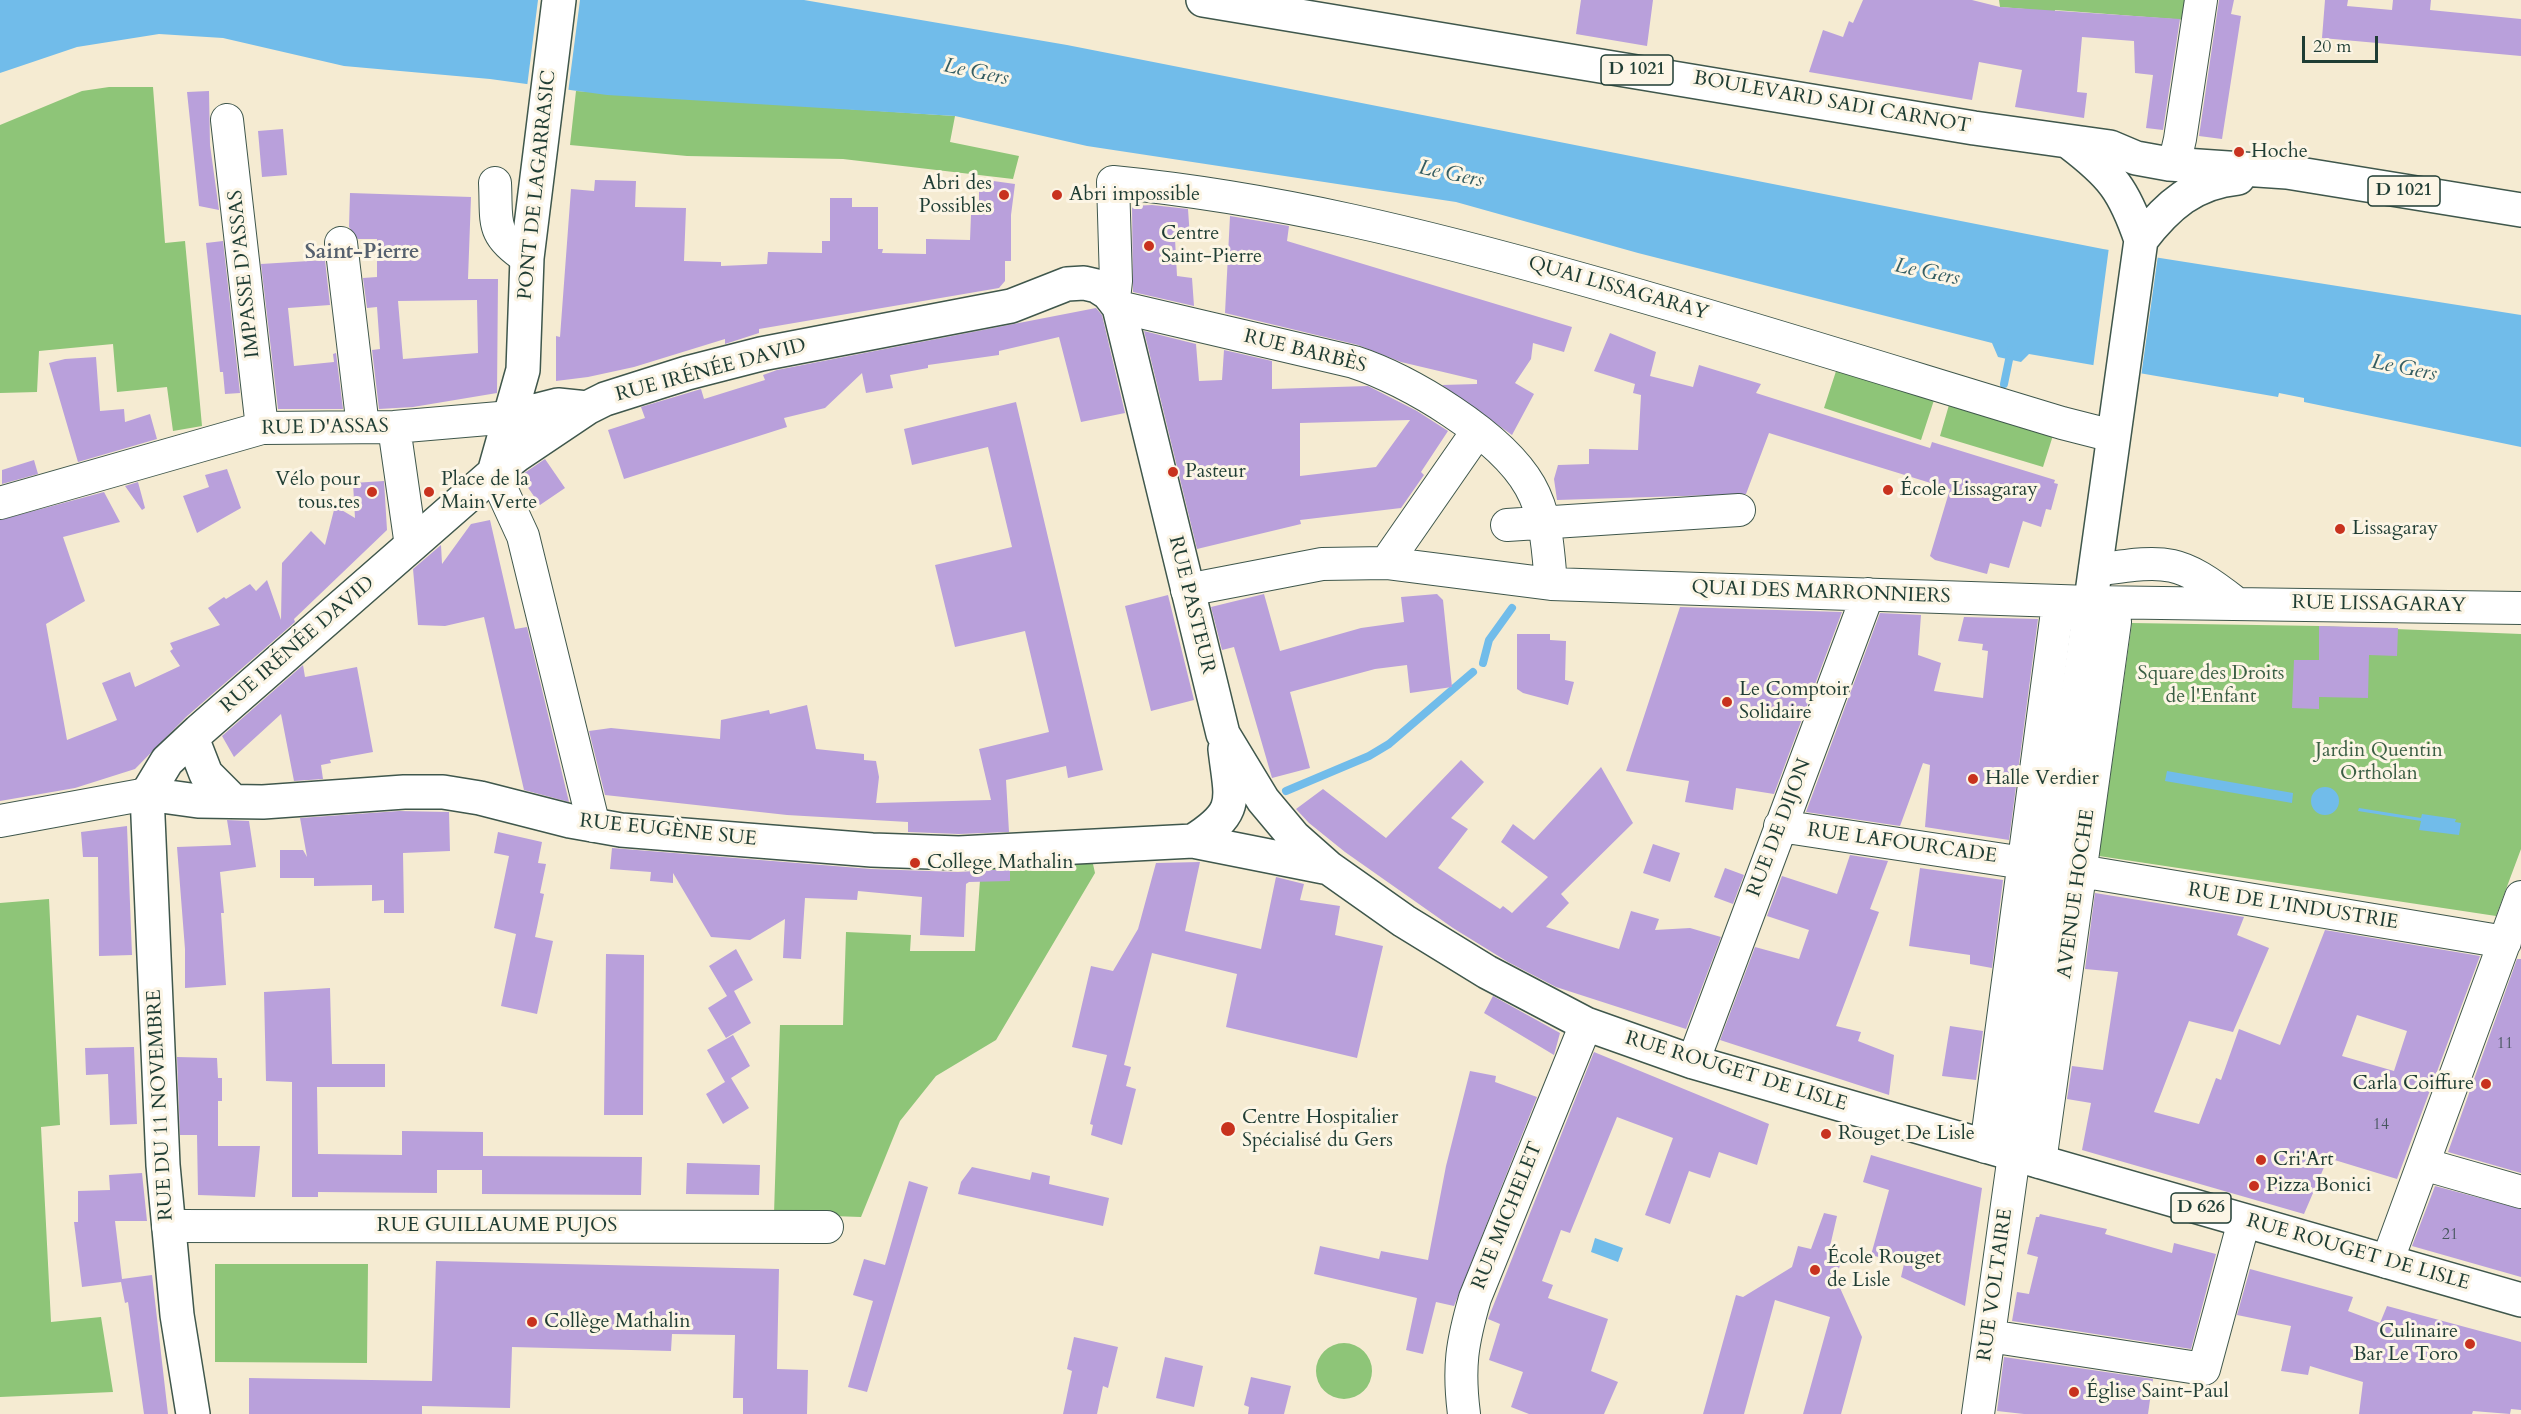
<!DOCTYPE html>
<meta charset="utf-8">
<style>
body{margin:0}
#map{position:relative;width:2521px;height:1414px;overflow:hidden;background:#f5ebd2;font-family:Cardo,serif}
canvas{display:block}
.scale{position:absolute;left:2302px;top:36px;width:76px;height:27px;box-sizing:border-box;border:3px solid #1f3d34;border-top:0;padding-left:8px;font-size:18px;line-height:21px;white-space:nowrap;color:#1f3d34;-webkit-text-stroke:4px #fcf5e5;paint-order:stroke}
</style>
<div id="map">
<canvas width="2521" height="1414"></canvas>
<div class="scale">20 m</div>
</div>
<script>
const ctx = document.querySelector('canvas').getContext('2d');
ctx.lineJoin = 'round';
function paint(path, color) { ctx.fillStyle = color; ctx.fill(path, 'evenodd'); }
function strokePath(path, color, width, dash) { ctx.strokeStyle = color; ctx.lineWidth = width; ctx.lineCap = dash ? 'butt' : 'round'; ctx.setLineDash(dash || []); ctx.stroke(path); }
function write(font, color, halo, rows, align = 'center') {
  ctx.font = font + ' Cardo,serif'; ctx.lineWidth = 6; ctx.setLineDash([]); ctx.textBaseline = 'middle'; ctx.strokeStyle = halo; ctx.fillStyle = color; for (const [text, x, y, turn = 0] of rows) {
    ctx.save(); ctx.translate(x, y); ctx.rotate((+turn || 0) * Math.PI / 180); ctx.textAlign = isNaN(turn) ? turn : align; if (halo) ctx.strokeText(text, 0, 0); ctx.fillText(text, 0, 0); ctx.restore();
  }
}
paint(new Path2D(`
 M1999,0h190l-3,20 -131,-10 -2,16 -31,11 3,-28 -25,-2z
 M109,87h44l12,156 20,-2 17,185 -29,5 -6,-44 -50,5 -4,-48 -74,7 -2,41 -37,1v-268l82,-34z
 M576,91l379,25 -5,26 69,14 -6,23 -170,-20 -156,-3 -117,-11z
 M1839,362l97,32 -15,46 -97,-32z
 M1951,398l104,31 -12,38 -103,-31z
 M2132,623l187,3 202,8v215l-25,67 -397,-60z
 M1088,862l5,2 2,9 -99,167 -60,36 -36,45 -39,96 -87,-3 6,-189h63l3,-93 65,3 -1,16h65l6,-85z
 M49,899l11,226 -19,2 10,195 50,-5 12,75 -113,5v-494z
 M215,1264h153l-1,99 -152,-1z
 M1316 1371a28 28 0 1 1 56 0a28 28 0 1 1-56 0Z`), '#8ec578');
paint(new Path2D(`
 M0,0h804l263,45 1036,204 418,66v132l-217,-45v-4l-25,-5 -1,4 -249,-43 -8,8 -23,-5 -6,-14 -354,-90 -182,-51 -369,-56 -132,-30 -348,-21 -117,-16 -146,-13 -121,-28 -64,-4 -82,13 -77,26z
 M2167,771l126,22 -1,10 -127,-22z
 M2311 801a14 14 0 1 1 28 0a14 14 0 1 1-28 0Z
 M2359,808l62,10 1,-4 34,5 -1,3 6,1 -2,12 -40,-5 2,-9 -63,-10z
 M1595,1238l28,10 -5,14 -27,-10z`), '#71bcea');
paint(new Path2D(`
 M538,0h42l-12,93 -41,-6z
 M2109,247l49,8 -17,122 -48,-9z`), '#f5ebd2');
strokePath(new Path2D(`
 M2004,384l7,-34
 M1483,663l6,-23 23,-32
 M1286,791l83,-35 20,-12 84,-72`), '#71bcea', 8);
paint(new Path2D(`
 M1581,0h72l-6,46 -71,-12z
 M1863,0h109l28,7 180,12 -17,111 -17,-2 7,-53 -18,-2 -1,-32 -52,-4 -5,55 10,1 -3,25 -69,-11 7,-37 -43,-8 -7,38 -163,-28 14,-42 20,7 6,-16 4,2z
 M2219,0h15l-3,14 10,2 -19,123 -23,-3z
 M2325,0h23l-1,6 45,4 1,-10h38l-1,10 91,9v37l-199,-18z
 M209,91l1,54 9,65 -20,-4 -12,-114z
 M283,129l4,46 -25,2 -4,-46z
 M979,179l36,5 -4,31v46h-6v20l-6,7 -240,41v4l-34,11v-5l-91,28 -46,10 -32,4v-45l4,1 11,-148 23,2 1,-11 41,1 -1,26 51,1 -2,53 37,1v4l46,-2 1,-12 54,1v-12h8v-43h22v9h26v42h5l-1,4 44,1v-15l44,1 1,-25h8z
 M350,193l121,4 -3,82h30l-1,114 -84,14 -34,2 -7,-59 8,-1 -3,-42 -10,1 -4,-30 14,-1v-38h-19l-9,-12zM477,300l1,53 -75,6 -5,-58z
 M1152,205l36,4 2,29 -15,1 2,37 15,2 2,28 -61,-14 -1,-86z
 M1230,216l59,10 -2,15 285,86 -8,25 -31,-9 -2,16 -16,24 19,11 -22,41 -70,-50 35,-1v-4l-76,-18 -43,-17 -133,-32z
 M223,241l17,152 -15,1 -2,-22h-3l-14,-129z
 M325,260l5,45 -42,3 6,58 40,-4 -1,-8 3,-1 7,56h-65l-17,-145z
 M1096,308l6,7 23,98 -44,9 -22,-85 -60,14v4l-71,10v3l-38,7 3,13 -27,5 -4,-20 -37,35 -41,10 3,9 -163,52 -16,-49 37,-12 -4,-11 60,-18 3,10 61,-19 -2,-5 14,-5z
 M1144,331l52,13 3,37 23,-1 2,-30 48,11v28l96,-3 49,25 31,20 -27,41 3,3 -23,33 -101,12 1,4 -104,25zM1410,420l-34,47 -76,9v-53z
 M1610,333l46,19 -6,24 43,11 6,-22 62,19 -5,9 174,55 2,-6 123,38 -1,3 4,1 -7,26 -5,-1 -5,18 -18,-6 -14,47 -19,-5 -3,11 -52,-14 -5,-4 20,-67 -181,-56 -23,61 -189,6 -3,-21 4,-14 31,-1v-15l49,1 3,-55 -8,-2 2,-9 -41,-13z
 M96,357l4,54 24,-2 1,13 25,-8 7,25 -79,23 -29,-99 16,-4z
 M1016,402l87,368 -35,8 -2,-12 -60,14 3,52 -50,2 -51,-2v-10l-121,-7 -182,-20 -16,-64 22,-3 109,11 1,-19 48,-10 1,4 37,-9 9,44 48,5v6l12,1 3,16 -3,26 115,-3 -12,-51 70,-17 -24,-101 -70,16 -20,-82 77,-18 -24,-100 -76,18 -8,-36z
 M545,459l20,29 -25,17 -20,-29z
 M34,460l4,14 -36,10v-14z
 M227,469l14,39 -44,25 -14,-37 26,-9 -4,-12z
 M384,481l3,49 -93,89 1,3 -109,95 -51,52 -60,19 -75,13v-281l104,-28 16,30 -57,15 22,64 -39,23 21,116 50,-20 -15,-37 28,-11 5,15 45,-21 -10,-15 3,-2 -3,-6 50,-18 -12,-17 16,-11 2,2 24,-15 6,7 11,-11 14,40 1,-57 29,-32 14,14 10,-39 20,12 -2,-35z
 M138,482l7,26 -3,2 -17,-24z
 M490,520l25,109 12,-2 42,175 -45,-12 -40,-173 -39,9 -27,-1 -5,-56 28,-24 1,19 29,-40z
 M1264,594l16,57 81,-23 43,-6 -3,-25 36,-3 6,6 9,87 -42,6 -3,-28 -32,4 -85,23 20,76 -38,10 -38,-131 -12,3 -11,-43z
 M1168,595l26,105 -43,11 -26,-105z
 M1680,607l162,5 -68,182 -38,-6 -3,22 -48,-8 4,-21 -63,-10z
 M1880,613l41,2 -3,40 23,8 -7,28 49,7 5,-47 -6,-1 1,-6 -25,-3 6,-24 74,2 -29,221 -84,-13 5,-62 -7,-2 -23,63 -94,-14z
 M2319,626l79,2 -1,28 -28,-1 -1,43 -49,-1v12l-27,-1 2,-48h25z
 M1517,634h33v6l16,1 -1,39 9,2 -6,23 -45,-12 -6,-4z
 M303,665l2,12 52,-10 16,85 -43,8 1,3 -10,2 2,14 -29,2 -13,-67 -47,43 -12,-21z
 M1461,760l23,22 -33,36 17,11 -30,39 62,41 3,-3 9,7 36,-36 -47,-35 12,-18 21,16 67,-73 32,56 -72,71 8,9 -23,24 73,22 12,-38 28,8 -4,11 35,-2 31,9 -35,92 -130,-42 -48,-25 -55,-34 -108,-76 -36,-29 -13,-14 27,-20 63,49z
 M399,811l50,1 1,39 -47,2 1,60h-20v-13l-12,1v-16l-58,1v-8h-34v-28h23l4,7 -7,-39z
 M227,820l22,1 7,46 -36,5 4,41h-3l5,72 -41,3v-39l-8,-102 54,-2z
 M127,826l5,129 -33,1 -1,-99h-15l-2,-25z
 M498,832l44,10 -4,21 8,1 -6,29 4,1 -9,43 18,4 -16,73 -36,-8 15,-72 -22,-6 15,-72 -15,-3z
 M1653,844l27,9 -10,29 -27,-9z
 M612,848l259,21 87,3 52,-3v12l-41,1 -3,2 -2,53 -44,-2 2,-38 -64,-6 -1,9 -52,-2 -4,61 -18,-1 2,-39 -35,21 -39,-3 -38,-64v10l-23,-2 1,-9 -41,-3z
 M1850,855l38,6 -18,48 9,3 -43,114 25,6 -3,9 36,14 -5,40 -169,-55 35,-93 44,12 10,-29 -42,-14 15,-40 55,18z
 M1200,862l-15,69 76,18 15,-72 28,7 -4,16 40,6 -5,29 48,11 -26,112 -131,-31 11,-53 -85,-21 -28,112 7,2 -5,19 10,3 -14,56 -31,-10 2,-10 -3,-1 17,-69 -35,-8 19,-81 22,5 25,-42 18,-66z
 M1725,868l19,7 -11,29 -19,-7z
 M1920,868l83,12 -11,88 -22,-4v-9l-61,-9z
 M2095,893l149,24 -7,18 32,13 -36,84 -44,-11 -35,91 45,12 17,-46 5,2 18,-51 41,16 45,-115 155,26 -83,223 -69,-21 -24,56 -222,-64 9,-47 -24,-4 5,-33 31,4 15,-98 -33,-3zM2357,1015l50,16 -13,40 -52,-15z
 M736,949l17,31 -19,11 17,32 -25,15 -18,-30 19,-12 -18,-30z
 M606,954l38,1 -1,160h-39z
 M2517,959h4v214l-73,-21z
 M330,988l2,76h53v23h-68l1,67 84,1v-24l81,1v24l159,1 -1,38 -159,-1v-24h-45v23l-119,-1v5h-26v-115l-26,-1 -2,-89z
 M1493,996l67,37 -6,22 -70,-42z
 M1950,1026l33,5 -7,49 -34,-4z
 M733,1035l17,31 -19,12 18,30 -26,16 -17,-30 19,-12 -18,-32z
 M134,1047l3,77 -27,1 -2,-51 -22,1 -1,-27z
 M1594,1052l175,72 -12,41 -38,-13 -9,26 -21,-7 -19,53 -25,-9 28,-77 -56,-21 -47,116 -9,-3 -19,51 11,4 -5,13 60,21 -17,52 27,11 -14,32h-75l-18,-7 12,-35 -34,-12 11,-36 -12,-5z
 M177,1057l40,1 1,20h4v23h-4v45h42l-5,51 -57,-2 -1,-60h-17z
 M1470,1071l26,5 -1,6 42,15 -83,209 -18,-4 -13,52 -17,-4 11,-52 -103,-24 6,-28 59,13 2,-8 47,9 18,-94z
 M1871,1155l111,33 -17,118 -64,-29 3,-13 -33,-9 18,-65 -26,-8z
 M687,1163l73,2 -1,30 -73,-1z
 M972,1167l58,13 2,-8 18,4 -1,8 60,14 -6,28 -145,-32 3,-12z
 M142,1173l5,48h-32l7,58 30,-4 16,139h-24l-16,-112 -3,1 -4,-21 -39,5 -8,-65h4v-31l32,-1 -1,-15z
 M909,1181l19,6 -61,205 -19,-5 25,-86 -20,-6 11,-36 21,6z
 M2435,1186l86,23v68l-109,-31z
 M1824,1213l13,3 -9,39 14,3 -6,21 26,58 -21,77h-38l27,-97 -55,-17 -31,114h-41l33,-119 7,2 49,-30 6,-21 13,3z
 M2040,1214l67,15 -2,5 67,19 2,-10 42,11 -25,95 -179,-28 5,-29 12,2 9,-37 -11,-3 9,-37h3z
 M436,1261l343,8 -2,100 31,1 -1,44h-64v-16h-10l2,-63 -63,-1 -1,17 -159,-4 -2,61 -88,-2v8h-173v-36l183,3z
 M2250,1269l103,28 -5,14 32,12 7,-17 134,36v68l-10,-1 -1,5 -37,-3 -1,3h-113l4,-32 -53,-16 -2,9 -27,-4 10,-45 -54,-11z
 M1074,1337l44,10 -10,41 -5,-2 -6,28h-34l9,-43 -5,-2z
 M1165,1357l38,9 -9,41 -38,-9z
 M2004,1357l149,22 -5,35h-124l-27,-3z
 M1251,1377l40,9 -7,28h-36l1,-7 -5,-2z`), '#b9a0db');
const minor = new Path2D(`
 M227,120l35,308
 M2169,164l8,-12 3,-13 21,-139
 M495,183c2,40 -5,51 32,75
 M341,243l22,184
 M1114,299l2,-18 -3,-99c164,16 315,54 472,98 160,45 318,95 477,143l51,13
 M1119,307l235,55c55,18 147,73 176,124 17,30 18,64 21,98
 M394,427l17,119
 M494,473l29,63 71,290
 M0,503l262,-75 132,-1 117,-10
 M1507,525l232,-15
 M1386,563l91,-131
 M2095,570c72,-10 82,-13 141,33
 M1187,590l135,-26 64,-1 165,21 539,18 431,6
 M0,821l147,-27
 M1780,826l244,37
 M2080,871l425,71
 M1693,1062l175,-468
 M1986,1147l70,-528 34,-16
 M2040,1162l75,-540 -25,-20
 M2423,1164l98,28
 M168,1226l659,1
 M2387,1262l134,-365
 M1989,1336l215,33 40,-148
 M1464,1414c-6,-47 -2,-71 11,-116l111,-274
 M1978,1414l36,-259`);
const major = new Path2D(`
 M1203,0l771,128 136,19 26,11 33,6 118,8 234,38
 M2141,240c26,-34 53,-58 97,-62
 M511,417l47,-12 29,3
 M494,473l29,-103 4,-112 32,-258
 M192,738l14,36 27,27
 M147,794l20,-33 32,-30 295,-258 23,-18 70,-47 18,-9 82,-26 74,-19 250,-48 56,-22 17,-1 13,3 11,7 11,14 104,427 40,66 31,37 35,31 75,53 83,51 99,52 107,38 828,238
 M147,794l51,7 65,1 141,-10h39l37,6 90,23 51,9 251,20 87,3 234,-12 131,26
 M147,794l16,371 14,150 16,99
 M1193,841c47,-30 38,-40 32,-92
 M2014,1155l127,-915c-17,-50 -29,-65 -71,-97`);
strokePath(minor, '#3f574c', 34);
strokePath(major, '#3f574c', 36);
strokePath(minor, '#fff', 32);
strokePath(major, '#fff', 33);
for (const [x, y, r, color] of [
 [2239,152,6,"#c8321e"],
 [1004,195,6,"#c8321e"],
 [1057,195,6,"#c8321e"],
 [1149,246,6,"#c8321e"],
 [1173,472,6,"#c8321e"],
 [1888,490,6,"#c8321e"],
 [372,492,6,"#c8321e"],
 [429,492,6,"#c8321e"],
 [2340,529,6,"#c8321e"],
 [1727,702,6,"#c8321e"],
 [1973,779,6,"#c8321e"],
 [915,863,6,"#c8321e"],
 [2486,1084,6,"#c8321e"],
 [1228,1129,8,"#c8321e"],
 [1826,1134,6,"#c8321e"],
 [2261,1160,6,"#c8321e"],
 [2254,1186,6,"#c8321e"],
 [1815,1270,6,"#c8321e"],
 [532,1322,6,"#c8321e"],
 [2470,1344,6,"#c8321e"],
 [2074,1392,6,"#c8321e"]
]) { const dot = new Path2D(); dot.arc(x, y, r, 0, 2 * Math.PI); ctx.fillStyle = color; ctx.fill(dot); strokePath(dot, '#fcf5e5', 2); }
write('16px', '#46565e', null, [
 ["11",2505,1044],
 ["14",2381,1125],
 ["21",2450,1235]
]);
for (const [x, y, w] of [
 [1637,70,72],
 [2404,191,72],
 [2201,1208,60]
]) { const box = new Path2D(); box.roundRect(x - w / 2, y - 15, w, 30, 4.5); ctx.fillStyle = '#fcf5e5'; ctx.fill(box); strokePath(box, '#1f3d34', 1.5); }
write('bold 18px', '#1f3d34', null, [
 ["D 1021",1637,70],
 ["D 1021",2404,191],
 ["D 626",2201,1208]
]);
write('20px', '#1f3d34', '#fcf5e5', [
 ["BOULEVARD SADI CARNOT",1832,103,10],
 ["PONT DE LAGARRASIC",538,185,-84],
 ["IMPASSE D'ASSAS",245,274,-96],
 ["QUAI LISSAGARAY",1618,289,16],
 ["RUE BARBÈS",1305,352,14],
 ["RUE IRÉNÉE DAVID",711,371,-15],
 ["RUE D'ASSAS",325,428,-1],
 ["QUAI DES MARRONNIERS",1821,593,2],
 ["RUE PASTEUR",1191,605,76],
 ["RUE LISSAGARAY",2379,605,1],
 ["RUE IRÉNÉE DAVID",298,645,-41],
 ["RUE DE DIJON",1780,828,-69],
 ["RUE EUGÈNE SUE",668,831,6],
 ["RUE LAFOURCADE",1902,844,8],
 ["AVENUE HOCHE",2077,894,-82],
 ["RUE DE L'INDUSTRIE",2293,907,9],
 ["RUE ROUGET DE LISLE",1736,1072,17],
 ["RUE DU 11 NOVEMBRE",161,1105,-93],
 ["RUE MICHELET",1508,1216,-68],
 ["RUE GUILLAUME PUJOS",497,1226],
 ["RUE ROUGET DE LISLE",2358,1253,16],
 ["RUE VOLTAIRE",1996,1285,-82]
]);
write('20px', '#1f3d34', '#fcf5e5', [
 ["Hoche",2251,152],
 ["Abri des",992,184,"right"],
 ["Possibles",992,207,"right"],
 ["Abri impossible",1069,195],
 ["Centre",1161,234],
 ["Saint-Pierre",1161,257],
 ["Pasteur",1185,472],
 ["Vélo pour",360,480,"right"],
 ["tous.tes",360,503,"right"],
 ["Place de la",441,480],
 ["Main Verte",441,503],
 ["École Lissagaray",1900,490],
 ["Lissagaray",2352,529],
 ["Le Comptoir",1739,690],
 ["Solidaire",1739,713],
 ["Halle Verdier",1985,779],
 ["College Mathalin",927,863],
 ["Carla Coiffure",2474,1084,"right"],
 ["Centre Hospitalier",1242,1118],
 ["Spécialisé du Gers",1242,1141],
 ["Rouget De Lisle",1838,1134],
 ["Cri'Art",2273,1160],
 ["Pizza Bonici",2266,1186],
 ["École Rouget",1827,1258],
 ["de Lisle",1827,1281],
 ["Collège Mathalin",544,1322],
 ["Culinaire",2458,1332,"right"],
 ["Bar Le Toro",2458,1355,"right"],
 ["Église Saint-Paul",2086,1392]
], 'left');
write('20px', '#3b5f45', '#fcf5e5', [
 ["Square des Droits",2211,674],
 ["de l'Enfant",2211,697],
 ["Jardin Quentin",2379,751],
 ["Ortholan",2379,774]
]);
write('italic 21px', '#345d62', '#fcf5e5', [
 ["Le Gers",976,73,12],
 ["Le Gers",1451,175,12],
 ["Le Gers",1927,273,12],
 ["Le Gers",2404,369,11]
]);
write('bold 21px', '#55606e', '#fcf5e5', [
 ["Saint-Pierre",362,253]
]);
</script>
